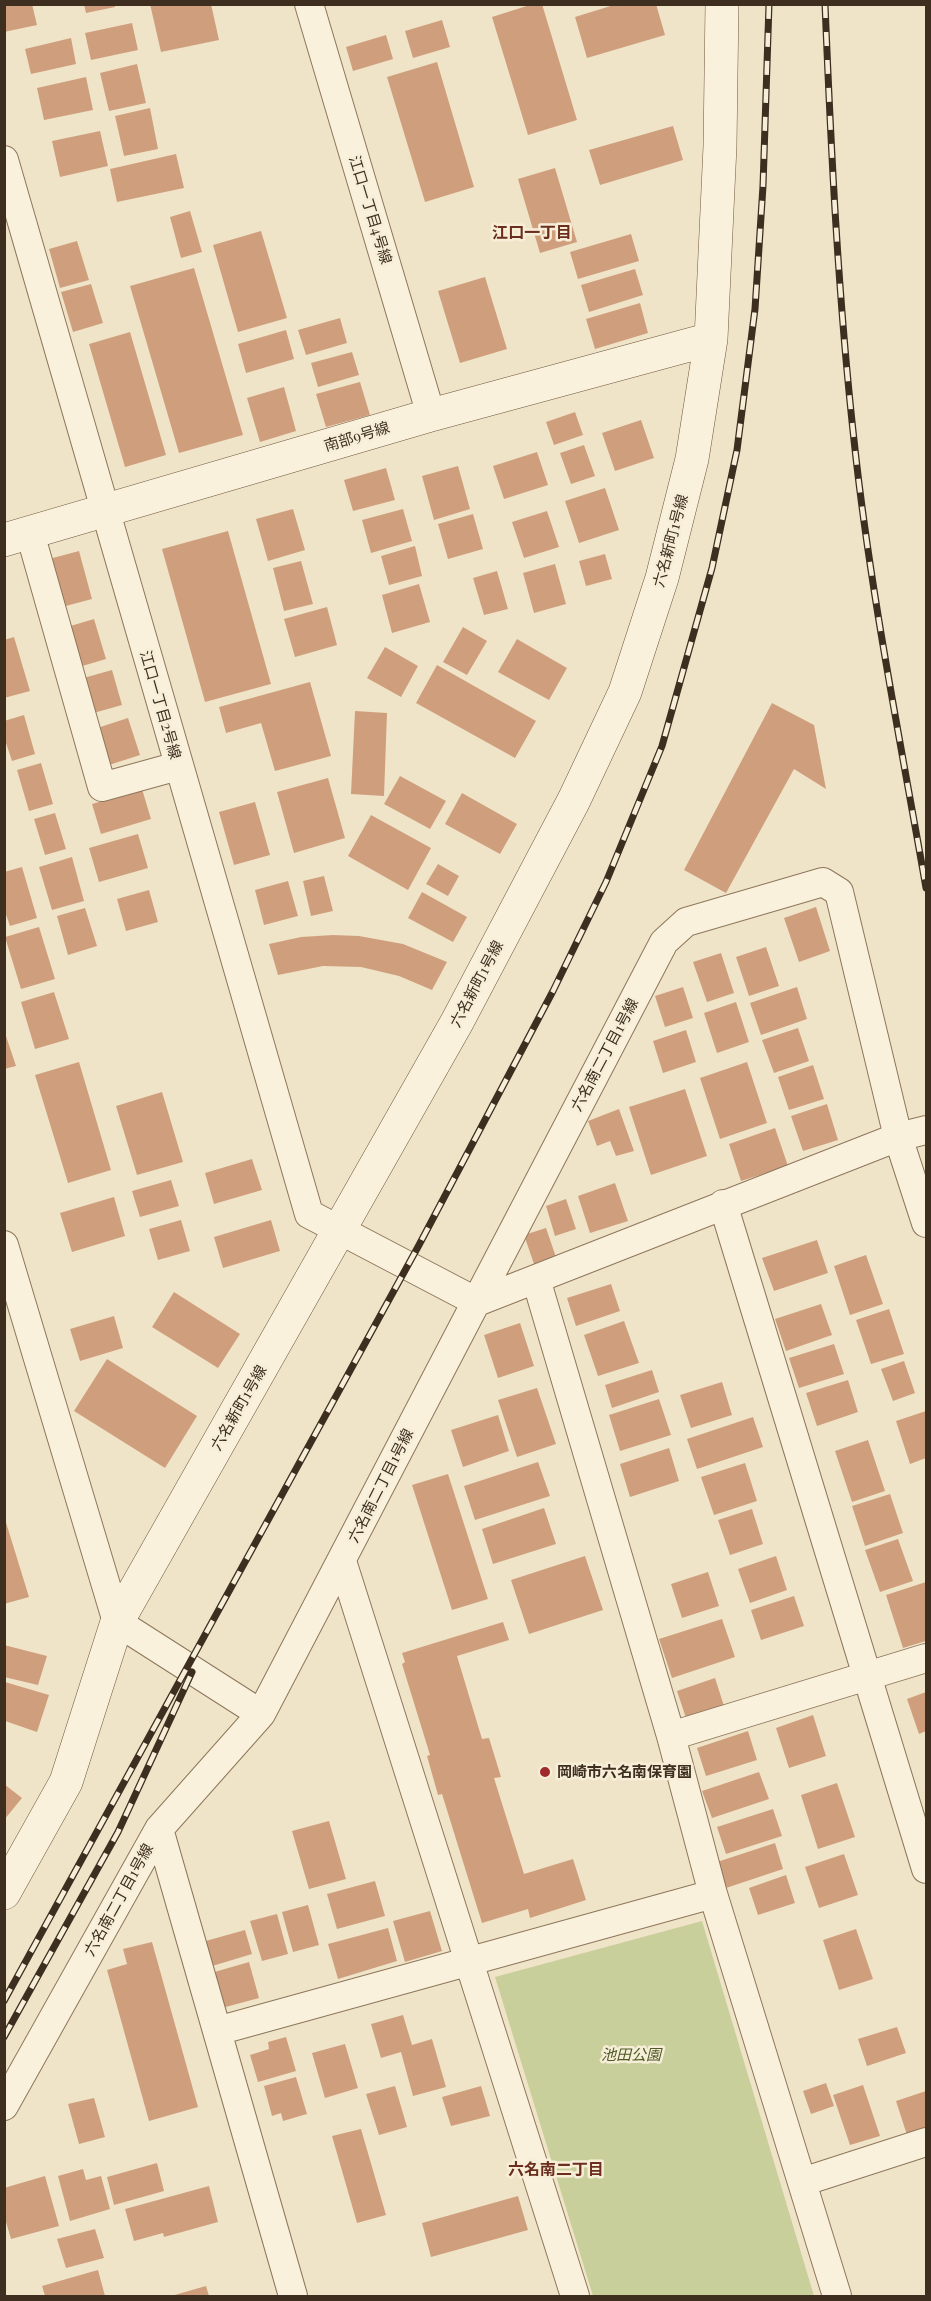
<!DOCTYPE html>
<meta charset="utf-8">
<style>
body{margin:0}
#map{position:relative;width:931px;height:2301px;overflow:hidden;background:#f0e4c8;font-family:"Playfair Display",serif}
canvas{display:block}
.frame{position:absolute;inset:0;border:6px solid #3d2e20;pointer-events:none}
</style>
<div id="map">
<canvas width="931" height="2301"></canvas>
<div class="frame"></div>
</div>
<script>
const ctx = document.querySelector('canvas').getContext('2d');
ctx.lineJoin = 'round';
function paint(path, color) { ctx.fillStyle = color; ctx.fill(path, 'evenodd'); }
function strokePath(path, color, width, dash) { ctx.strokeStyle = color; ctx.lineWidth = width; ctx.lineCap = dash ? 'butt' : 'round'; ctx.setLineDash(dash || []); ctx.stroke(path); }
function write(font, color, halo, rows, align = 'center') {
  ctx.font = font + ' "Playfair Display","Noto Sans JP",serif'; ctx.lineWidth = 5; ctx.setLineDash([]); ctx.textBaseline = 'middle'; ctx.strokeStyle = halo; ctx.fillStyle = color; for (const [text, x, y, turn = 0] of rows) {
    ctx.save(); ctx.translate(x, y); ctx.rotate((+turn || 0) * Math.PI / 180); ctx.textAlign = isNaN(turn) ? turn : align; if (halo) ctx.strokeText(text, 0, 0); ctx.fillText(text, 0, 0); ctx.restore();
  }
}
paint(new Path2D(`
 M702,1921l112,375h-221l-98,-319z`), '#c9cf9b');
paint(new Path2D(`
 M4,4h28l5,21 -33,7z
 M84,4h30l1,3 -29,6z
 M150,4h61l8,36 -58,12z
 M533,4h9l35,116 -49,15 -36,-118z
 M617,4h39l9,31 -78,23 -12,-41z
 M442,20l8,27 -37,11 -8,-27z
 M132,23l6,27 -47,10 -6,-27z
 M386,35l7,24 -40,12 -7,-24z
 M71,38l5,26 -45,10 -6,-25z
 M437,62l37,125 -49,15 -38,-125z
 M137,64l9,39 -37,8 -9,-38z
 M86,77l7,33 -49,10 -7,-32z
 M150,108l8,41 -34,7 -9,-40z
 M673,126l10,34 -83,25 -11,-35z
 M100,131l8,35 -48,11 -8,-36z
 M176,154l8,34 -67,14 -7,-33z
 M555,168l22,74 -37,11 -22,-74z
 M190,211l12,41 -21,6 -11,-41z
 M261,231l26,87 -49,14 -25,-87z
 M631,234l8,27 -61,18 -8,-27z
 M77,241l12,39 -29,8 -11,-39z
 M194,268l49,167 -64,18 -49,-167z
 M635,269l8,26 -54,17 -8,-27z
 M485,277l22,72 -47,14 -22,-72z
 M91,284l12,39 -30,9 -12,-40z
 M640,303l8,30 -53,16 -9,-30z
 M340,318l7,25 -41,12 -8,-25z
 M286,330l8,29 -48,14 -8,-29z
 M130,332l36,123 -41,12 -36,-123z
 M352,352l7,23 -41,12 -7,-24z
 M360,382l10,33 -44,12 -10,-33z
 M284,387l12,44 -36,11 -13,-44z
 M575,412l8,23 -29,10 -8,-23z
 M641,420l13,38 -39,13 -13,-38z
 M584,445l11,31 -24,8 -11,-31z
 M537,452l11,33 -44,14 -11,-33z
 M458,466l12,43 -36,11 -12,-44z
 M386,468l9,32 -42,11 -9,-31z
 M605,488l14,42 -40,13 -14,-42z
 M293,509l12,41 -37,11 -12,-42z
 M403,509l9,32 -41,12 -9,-33z
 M547,511l12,36 -35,11 -12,-36z
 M473,514l10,35 -35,10 -10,-35z
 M228,531l43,153 -66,18 -43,-153z
 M415,546l7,30 -33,9 -8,-29z
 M79,551l13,48 -30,8 -13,-48z
 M605,554l7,25 -26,7 -7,-25z
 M301,561l12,43 -29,7 -11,-43z
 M555,564l11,40 -32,9 -11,-40z
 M497,571l11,38 -24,6 -11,-37z
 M419,584l11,38 -38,11 -10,-38z
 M327,607l10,38 -42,12 -11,-38z
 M94,619l12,40 -27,8 -12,-40z
 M463,627l24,14 -20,34 -24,-13z
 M14,637l16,54 -26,7v-58z
 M517,639l50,29 -18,32 -51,-28z
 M385,647l33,19 -17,31 -34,-19z
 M437,665l99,56 -21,37 -99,-55z
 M112,670l10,35 -32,9 -10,-35z
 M310,682l21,74 -56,15 -14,-48 -35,10 -7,-26z
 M772,703l42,22 12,64 -32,-20 -68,124 -42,-23z
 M355,711l32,2 -3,83 -33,-2z
 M24,715l11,39 -23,7 -8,-24v-16z
 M128,718l12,37 -34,11 -12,-37z
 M41,763l12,41 -24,7 -12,-41z
 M400,776l46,25 -16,28 -46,-25z
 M328,778l17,60 -51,15 -17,-61z
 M142,789l9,30 -50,15 -9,-30z
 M462,793l55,31 -17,30 -55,-30z
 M255,802l15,53 -36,10 -15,-53z
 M55,813l11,36 -21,6 -11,-36z
 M371,815l60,33 -23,42 -60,-34z
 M138,834l10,34 -49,14 -10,-34z
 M72,857l12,44 -32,9 -13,-43z
 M438,864l21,12 -11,20 -22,-12z
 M22,867l15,51 -27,8 -6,-17v-37z
 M324,876l9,35 -22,5 -8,-35z
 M288,881l10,35 -34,9 -9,-35z
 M149,890l9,32 -32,9 -9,-32z
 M422,892l45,25 -14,25 -45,-24z
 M816,907l14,44 -31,11 -15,-44z
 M85,908l12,38 -29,9 -11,-39z
 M39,927l16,52 -34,10 -16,-52z
 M333,935l26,1 44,8 44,18 -15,28 -33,-14 -38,-9 -38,-1 -45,9 -9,-31 32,-7z
 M766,947l13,39 -30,10 -13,-39z
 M721,953l13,40 -27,9 -14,-40z
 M683,987l10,31 -28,9 -10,-31z
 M797,987l10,32 -46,16 -11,-32z
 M54,992l15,47 -34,10 -14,-47z
 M736,1002l13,40 -32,11 -13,-40z
 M798,1028l11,33 -35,12 -12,-33z
 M4,1030l12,36 -12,3z
 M686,1030l10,32 -33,11 -10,-32z
 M79,1062l32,108 -43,13 -33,-108z
 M747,1062l20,61 -47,16 -20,-61z
 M813,1065l11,34 -35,11 -11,-33z
 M685,1089l22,67 -56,19 -22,-68z
 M162,1092l21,70 -46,13 -21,-69z
 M827,1104l11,36 -35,11 -12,-35z
 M619,1109l15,42 -18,5 -6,-15 -13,5 -9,-25z
 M775,1128l13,38 -47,15 -12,-37z
 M252,1159l10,31 -48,14 -9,-31z
 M171,1180l8,26 -39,11 -8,-26z
 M615,1183l13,38 -38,12 -12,-37z
 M114,1197l11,39 -53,16 -12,-39z
 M566,1199l10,30 -21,7 -9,-30z
 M181,1220l9,31 -32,9 -9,-31z
 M271,1220l9,31 -57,17 -9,-31z
 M546,1228l11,32 -22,7 -11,-32z
 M817,1240l11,33 -54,18 -12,-33z
 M866,1255l17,49 -33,11 -16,-49z
 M611,1284l9,27 -44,15 -9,-28z
 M174,1292l66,42 -22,34 -66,-41z
 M821,1304l11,31 -46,16 -11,-32z
 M889,1309l15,45 -33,10 -15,-44z
 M114,1316l9,32 -43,13 -10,-32z
 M624,1321l15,42 -41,13 -14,-41z
 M520,1323l14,43 -36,12 -14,-43z
 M834,1344l10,30 -45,14 -10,-30z
 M107,1359l90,57 -32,52 -91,-57z
 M904,1361l11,32 -22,8 -12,-32z
 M652,1370l7,22 -47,16 -7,-23z
 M848,1380l10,32 -41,14 -11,-33z
 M722,1382l10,33 -41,13 -11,-33z
 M537,1388l19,56 -39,13 -19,-57z
 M659,1399l12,36 -51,16 -11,-36z
 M926,1411v47l-16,6 -14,-43z
 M498,1415l11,36 -46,16 -12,-37z
 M753,1417l10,30 -66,22 -10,-30z
 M868,1440l17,51 -33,11 -17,-51z
 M669,1448l10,33 -49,16 -10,-33z
 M538,1462l12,34 -75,24 -11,-34z
 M745,1463l12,38 -43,14 -13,-38z
 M448,1474l40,125 -36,11 -40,-125z
 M890,1494l13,39 -38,13 -13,-40z
 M544,1508l12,36 -63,20 -11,-35z
 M752,1509l11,35 -33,11 -12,-35z
 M4,1516l25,81 -25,7z
 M898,1539l15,42 -33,11 -15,-42z
 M585,1556l18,54 -74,24 -18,-54z
 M776,1556l11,34 -37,13 -12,-34z
 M708,1572l11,34 -37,12 -11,-34z
 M926,1582v59l-23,7 -17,-53z
 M794,1596l10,30 -43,14 -10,-30z
 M722,1619l13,38 -63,21 -13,-39z
 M503,1622l6,18 -52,16 25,83 7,-1 12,39 -7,1 30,96 49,-15 13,41 -56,18 -2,-9 -46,14 -40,-129 -4,1 -11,-39 3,-1 -28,-91 3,-2 -3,-9z
 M4,1645l43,11 -9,29 -34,-8z
 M715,1678l9,28 -38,12 -9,-27z
 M5,1682l44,13 -12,37 -32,-11z
 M926,1692v39l-7,3 -12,-35z
 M813,1715l13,41 -37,12 -13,-40z
 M748,1731l9,29 -51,16 -9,-28z
 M759,1772l10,27 -57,19 -10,-27z
 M837,1783l18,54 -37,12 -17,-54z
 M4,1784l18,14 -18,22z
 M773,1809l9,27 -56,18 -9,-27z
 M329,1821l17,58 -37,10 -17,-58z
 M775,1843l8,26 -57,19 -9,-26z
 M844,1854l14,41 -39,13 -14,-41z
 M786,1875l9,28 -37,12 -9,-27z
 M375,1881l10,35 -48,13 -10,-35z
 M308,1905l11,40 -26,7 -11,-40z
 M430,1911l12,40 -37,11 -12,-41z
 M277,1914l11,40 -26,7 -12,-40z
 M388,1928l9,33 -59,18 -10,-35z
 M856,1929l17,50 -34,11 -16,-50z
 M245,1930l7,24 -43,13 -7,-25z
 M152,1942l46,165 -49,14 -42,-151 20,-6 -4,-15z
 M249,1962l10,36 -37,10 -11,-35z
 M403,2015l9,30 20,-6 14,48 -33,9 -12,-44 -20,6 -10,-34z
 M897,2027l9,26 -39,13 -9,-27z
 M286,2037l10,34 -38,11 -8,-27 19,-6 -1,-7z
 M345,2044l13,44 -33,10 -13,-45z
 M296,2077l11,37 -24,7 -2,-8 -9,3 -8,-30z
 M826,2083l8,23 -23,8 -8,-23z
 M863,2085l17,51 -30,9 -17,-50z
 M395,2086l12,41 -28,8 -13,-41z
 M481,2086l9,30 -39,10 -9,-29z
 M926,2091v38l-19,6 -11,-34z
 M94,2098l11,39 -26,7 -11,-40z
 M361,2129l25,86 -29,8 -25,-87z
 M157,2163l7,28 -50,14 -7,-28z
 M83,2169l3,11 15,-4 9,33 -40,12 -12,-45z
 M45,2176l14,50 -48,13 -7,-24v-27z
 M209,2186l9,36 -54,15 -1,-4 -29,8 -9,-32z
 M518,2196l10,34 -97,27 -9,-34z
 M95,2229l9,29 -38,10 -9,-29z
 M98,2270l7,26h-60l-3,-10z
 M206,2286l3,10h-38z`), '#cf9f7d');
const street = new Path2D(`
 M309,4l122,411
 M4,160l305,1054 168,88 421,-165 28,-7
 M30,533l72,254 76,-21
 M723,1204l203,665
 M4,1245l113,377 144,92 403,-772 22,-20 137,-40 16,10 59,245 28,86
 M536,1279l135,457 42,158 124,402
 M342,1561l233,735
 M671,1736l255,-78
 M159,1829l134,467
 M217,2031l496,-137
 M4,2106l155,-277 102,-115
 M802,2182l124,-40`);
const secondary = new Path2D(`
 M4,540l427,-125 280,-76
 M4,1893l62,-111 51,-160 340,-600 117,-222 51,-108 37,-114 30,-119 19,-120 9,-193 2,-142`);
strokePath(street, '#8d765c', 30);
strokePath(secondary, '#6f573f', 34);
strokePath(street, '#faf1dc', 28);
strokePath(secondary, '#faf1dc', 33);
const rail = new Path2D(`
 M825,4c6,146 13,291 29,436 16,150 46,299 72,448
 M4,2001l415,-756 134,-254 53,-109 56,-136 50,-178 25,-118 18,-141 8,-123 6,-182
 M4,2037l114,-205 74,-160`);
strokePath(rail, '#3d2e20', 7);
strokePath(rail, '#f7eed8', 4.5, [14]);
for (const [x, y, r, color] of [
 [545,1772,6,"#9e2a2b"]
]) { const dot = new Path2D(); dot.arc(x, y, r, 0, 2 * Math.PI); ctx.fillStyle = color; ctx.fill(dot); strokePath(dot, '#f7eed8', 2); }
write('15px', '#3d2e20', '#f7eed8', [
 ["江口一丁目4号線",370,210,73],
 ["南部9号線",357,437,-17],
 ["六名新町1号線",671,541,-75],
 ["江口一丁目2号線",160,705,74],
 ["六名新町1号線",477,984,-62],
 ["六名南二丁目1号線",605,1055,-62],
 ["六名新町1号線",239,1408,-60],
 ["六名南二丁目1号線",381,1486,-63],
 ["六名南二丁目1号線",119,1900,-61]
]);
write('bold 15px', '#3d2e20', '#f7eed8', [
 ["岡崎市六名南保育園",557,1772]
], 'left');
write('italic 15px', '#4d5a26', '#f7eed8', [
 ["池田公園",631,2055]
]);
write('bold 16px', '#6b2e1e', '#f7eed8', [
 ["江口一丁目",532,233],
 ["六名南二丁目",556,2170]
]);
</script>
